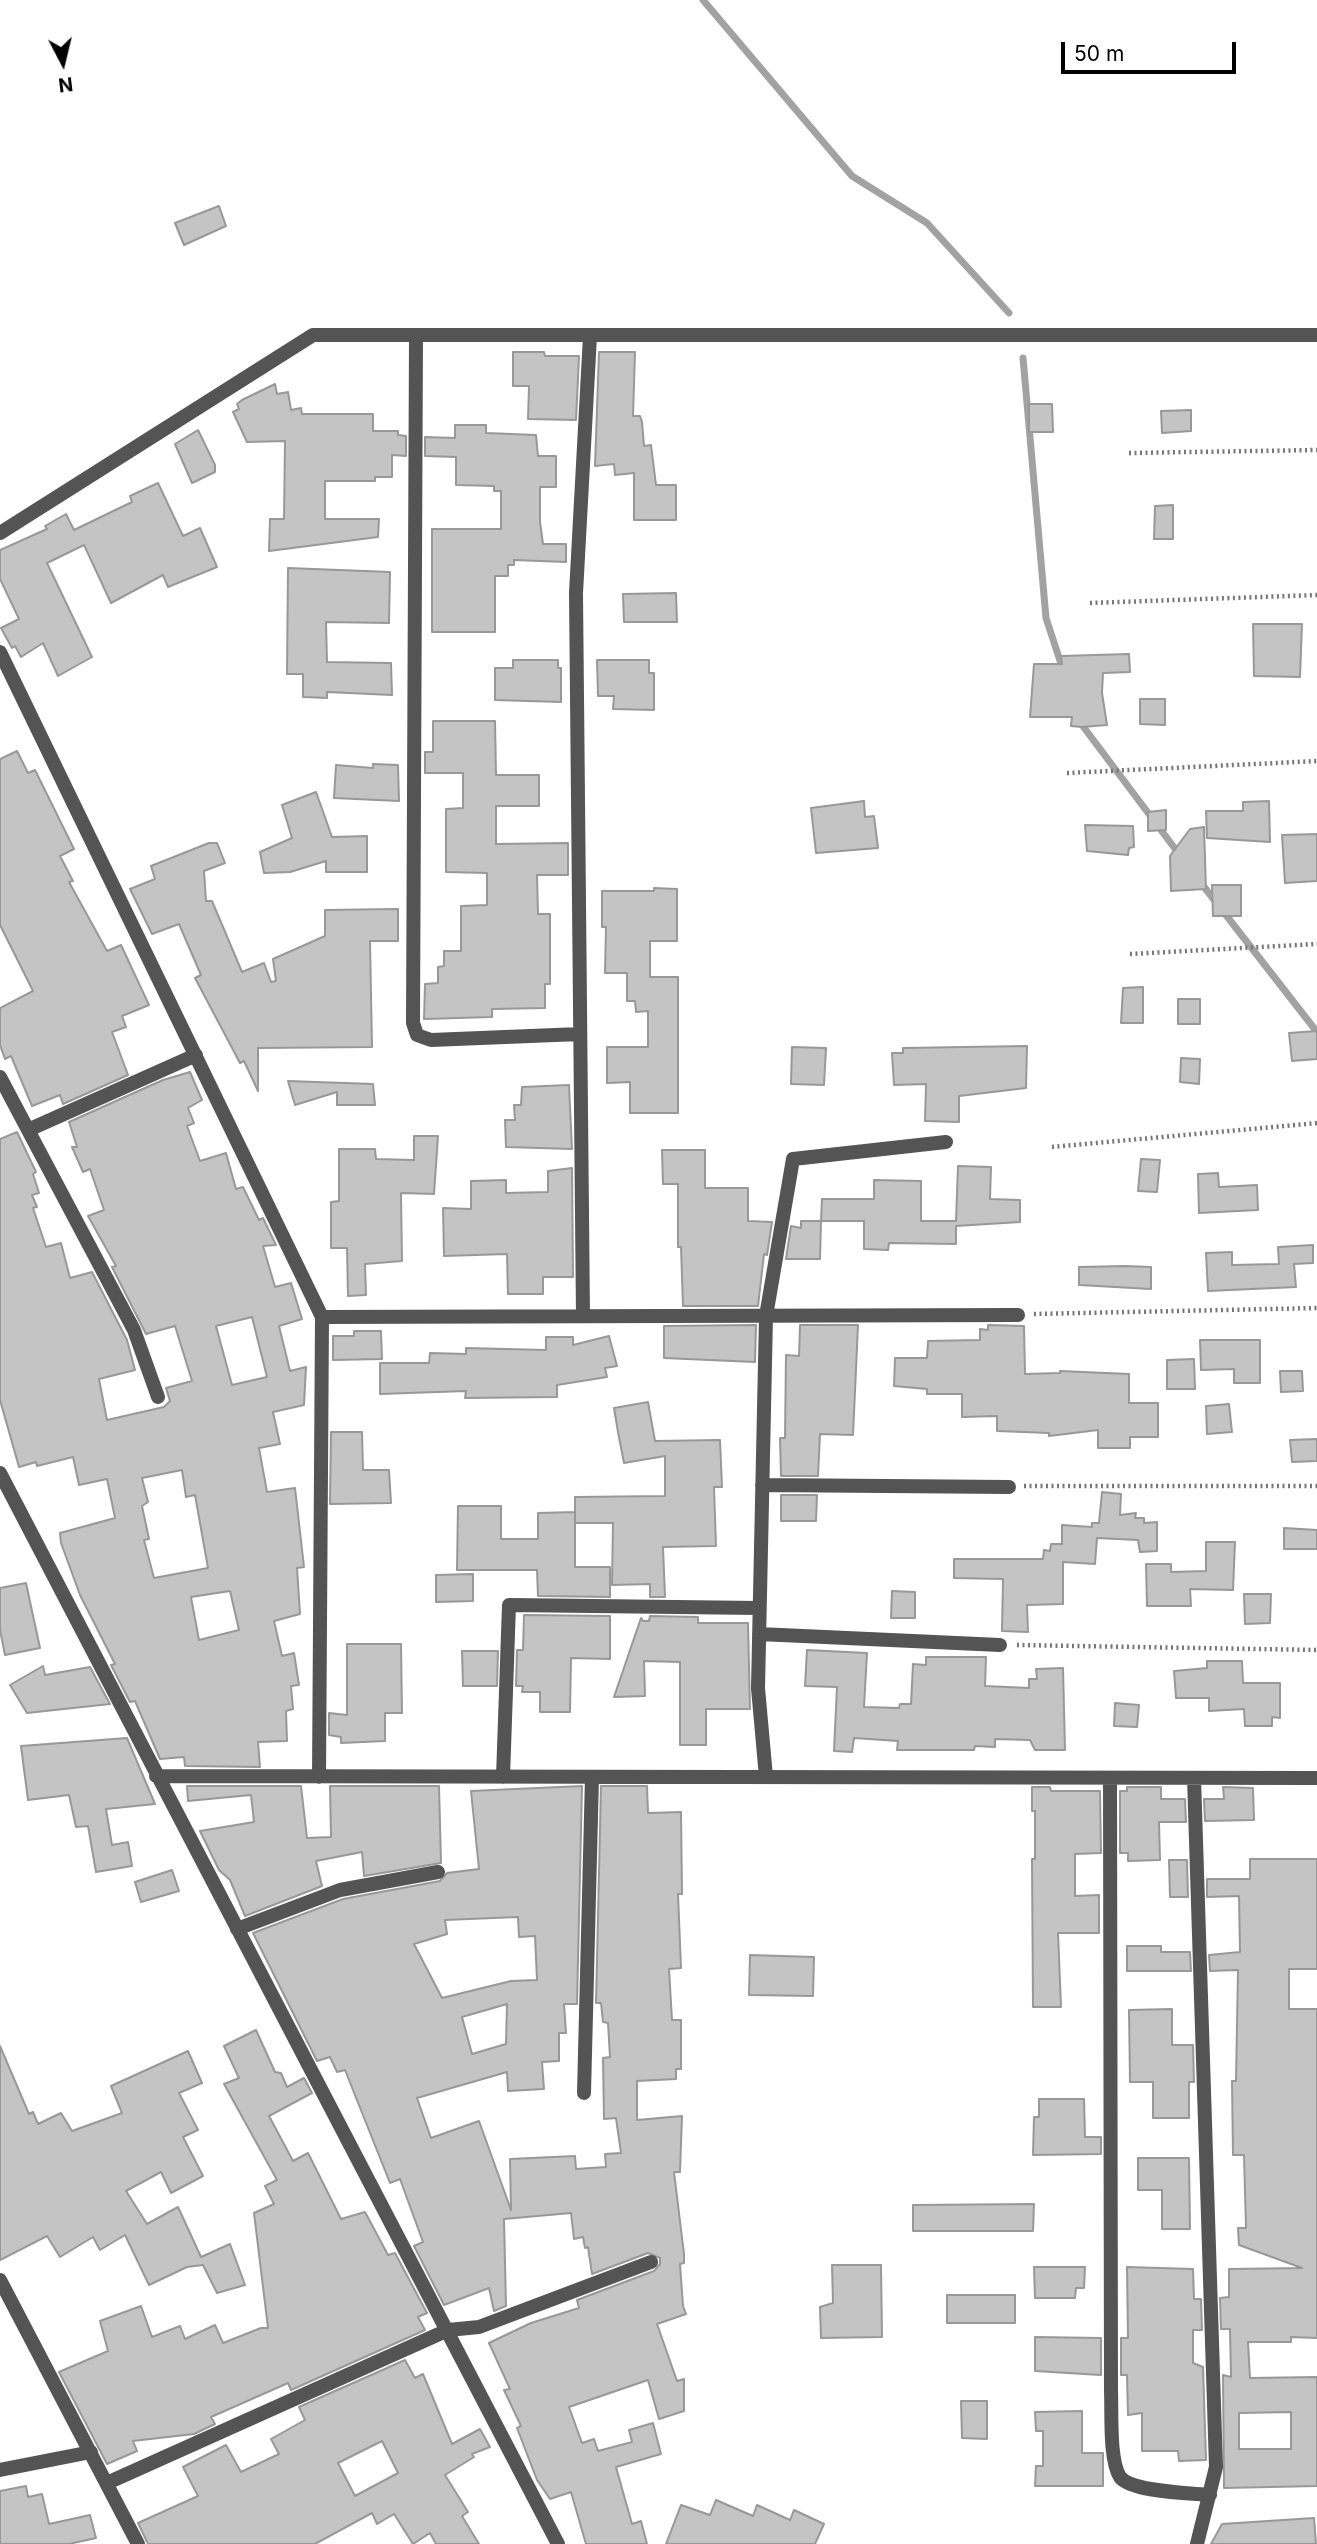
<!DOCTYPE html>
<style>
body{margin:0}
#map{position:relative;width:1317px;height:2544px;overflow:hidden;background:#fff;font-family:Inter,sans-serif}
canvas{display:block}
.north{position:absolute;left:28px;top:28px;width:70px;height:70px;-webkit-text-stroke:5px #fff;paint-order:stroke;rotate:173deg;font-size:19px;font-weight:700;line-height:28px;text-align:center;color:#000}
.north::after{content:'';display:block;margin:auto;width:24px;height:32px;background:#000;clip-path:polygon(50% 0,100% 100%,50% 72%,0 100%)}
.scale{position:absolute;left:1061px;top:42px;width:175px;height:32px;box-sizing:border-box;border:4px solid #000;border-top:0;padding-left:9px;font-size:21px;line-height:24px;white-space:nowrap;color:#000;-webkit-text-stroke:5px #fff;paint-order:stroke}
</style>
<div id="map">
<canvas width="1317" height="2544"></canvas>
<div class="north">N</div>
<div class="scale">50 m</div>
</div>
<script>
const ctx = document.querySelector('canvas').getContext('2d');
ctx.lineJoin = 'round';
function strokePath(path, color, width, dash) { ctx.strokeStyle = color; ctx.lineWidth = width; ctx.lineCap = dash ? 'butt' : 'round'; ctx.setLineDash(dash || []); ctx.stroke(path); }
function paint(path, color) { ctx.fillStyle = color; ctx.fill(path, 'evenodd'); }
strokePath(new Path2D(`
 M703,0l149,176 75,47 82,90
 M1023,358l23,260 18,55
 M1079,721l100,133
 M1201,883l116,149`), '#a2a2a2', 7);
const building = new Path2D(`
 M219,206l7,20 -42,19 -9,-22z
 M513,352h31l1,4h34l-3,64 -48,-1 1,-33h-16z
 M599,352h36l-2,64h7l2,6 2,24 7,-1 5,40h20v35h-42v-47l-19,2 -1,-11 -19,2z
 M275,384l2,10 11,-2 3,18 10,-2 1,6h71v17h25v4l8,1v20l-14,-1v22h-17v4h-50v38h54l-1,18 -109,14 1,-32h14l1,-78 -38,1 -14,-30 6,-3 -2,-5 5,-4z
 M1029,404h23l1,28h-24z
 M1191,410v21l-29,2 -1,-22z
 M455,425h31v8l50,2 2,21h18v31h-16v35l3,22h23v18l-52,-2v5h-6v11h-13v56h-63v-103h69v-38h-7v-5l-38,-1v-28l-31,-1v-19l30,1z
 M198,430l17,35v7l-23,11 -17,-39z
 M158,483l25,53 17,-8 17,39 -49,20 -5,-12 -52,28 -27,-58 -37,18 45,94 -34,19 -15,-33 -22,14 -6,-11 -3,2 -11,-20 18,-9 -19,-40v-29l47,-21 -2,-3 21,-12 8,16 58,-28 -2,-6z
 M1173,505v34h-19l1,-33z
 M288,568l102,4 -1,51 -63,-1 1,40 64,1 1,32 -65,-3v6l-24,-1v-23h-16z
 M676,593l1,29h-53l-1,-28z
 M1253,624h49l-2,53 -46,-1z
 M1129,654l1,18 -27,1 -1,20 5,32 -25,2 -11,-1 1,-9h-42l4,-53h28l-1,-8z
 M513,660h45v8h3v34l-66,-2v-32h18z
 M597,660h52v13h5v37l-41,-1 1,-13h-16z
 M1140,699h25v26l-25,-1z
 M433,721h62l1,54h43v31h-43v38l72,-1v32h-31l1,39h12v70h-5v24l-53,1v8l-68,2 1,-35 13,-1v-16l6,-1v-15h17v-45l26,-1v-32l-41,-1v-63l17,-1v-35h-38v-21h8z
 M17,751l11,22 7,-3 39,79 -14,7 13,25 -4,1 38,69 14,-6 28,60 -27,11 4,11 -14,5 16,43 -65,29 -3,-9 -28,11 -21,-50 -6,3 -5,-14v-37l33,-17 -33,-66v-166z
 M373,764l25,1 1,36 -65,-3 2,-33 37,3z
 M316,792l16,45 35,-1v36h-41v-11l-36,11 -26,1 -4,-21 32,-14 -10,-33z
 M864,801l1,16 9,-1 4,32 -62,5 -5,-45z
 M1269,801l1,41 -63,-4 -1,-27h37v-9z
 M1166,810v20l-18,1v-19z
 M1085,825l48,1 1,21 -5,1 -1,7 -41,-4z
 M1204,827l2,62 -35,2 -1,-35 20,-27z
 M1317,834v47l-32,2 -3,-48z
 M209,843h8l8,20 -21,8 2,30h6l30,71 22,-9 7,19 5,-1 -3,-22 52,-23v-26l73,-1v32h-28l2,106 -114,1v43l-14,-30 -4,2 -45,-85 6,-3 -22,-51 -27,10 -22,-45 25,-10 -4,-13z
 M1212,885h29v31h-28z
 M654,888l23,1v52h-27v36h28v136h-48v-31l-23,1v-36h41v-36l-12,1 -1,-11h-8v-28h-22l1,-46h-4v-36h52z
 M1143,987v36h-22l2,-35z
 M1178,999h22v25h-22z
 M1317,1031v28l-25,2 -3,-28z
 M1027,1046l-1,42 -67,8v26l-34,-1 1,-37 -32,1 -2,-32h11v-5z
 M792,1047l34,1 -2,37 -33,-1z
 M1181,1058l19,1 -1,25 -19,-2z
 M190,1072l12,28 -14,8 6,15 -7,3 13,35 26,-8 10,36 7,-2 16,33 4,-2 13,27 -13,1 12,41 16,-4 11,36 -23,7 11,45 16,-4 -2,38 -31,7 7,32 -21,4 8,44 28,-4 9,79 -7,1 3,46 -26,7 8,35 12,-3 5,32 -8,1 2,23 -7,2 1,30 -29,1 2,25 -75,-1 -1,-9 -24,2 -25,-58 -5,1 -19,-37 4,-1 -35,-69 -19,-52 -1,-10 55,-15 -8,-39 -28,6 -6,-28 -36,9 -1,-4 -17,5 -19,-67v-261l17,-7 19,40 -3,2 6,19 -7,2 5,12 -4,1 13,39 15,-4 9,35 22,-6 35,68 8,30 -36,9 8,41 57,-13 6,-6 -4,-13 26,-7 -17,-55 -29,8 -34,-67 4,-1 -28,-50 16,-6 -14,-41 -7,3 -11,-25h5l-8,-25 94,-42zM252,1317l15,60 -35,8 -16,-59zM182,1470l4,27 9,-2 13,73 -54,10 -10,-38 5,-1 -7,-33 6,-4 -6,-24zM230,1591l9,39 -40,10 -8,-43z
 M288,1081l85,3 2,21h-38v-13l-42,13z
 M569,1085l3,64 -66,-2 -1,-27h10l-1,-15h7l1,-18z
 M414,1136h24l-4,58 -33,-1 1,68 -37,3 1,31 -18,1 -1,-48h-16v-46l8,-1v-52h36l1,10 38,1z
 M662,1150h43v38h43v33l24,1 -5,33 -3,-1 -6,52h-75l-2,-59h-3v-63h-15z
 M1141,1159l19,1 -3,32 -19,-1z
 M958,1166l33,1 -1,32 30,1v22l-64,4v18l-67,-1 -1,7 -24,-1v-28h-43l1,-22h52v-19l47,1v40h35z
 M572,1168l1,109h-30v17h-35l-1,-40 -63,2 -1,-48 28,1v-28l35,-1v13l42,-1v-21z
 M1218,1173l1,14 38,-2 1,25 -59,3 -1,-39z
 M801,1221h20l-1,38h-34l5,-33 10,2z
 M1313,1245v18l-19,1 2,23 -88,4 -2,-38 26,-1v13l47,-1 -1,-17z
 M1125,1266l26,1v22l-72,-4v-18z
 M756,1325l-1,37 -91,-4v-32z
 M800,1325h58l-5,110 -33,-1 -2,42h-37l-1,-38h5l1,-83 13,1z
 M988,1325l36,1 1,48 35,-1v-2l69,3v29h29v34h-28v11h-32v-18l-49,6v-3l-52,-2v-15l-35,1v-23h-35v-5l-33,-3 1,-28h32l1,-17 52,-1v-11l8,1z
 M354,1331h27l1,28 -49,1v-24h21z
 M609,1336l8,30 -12,2 2,9 -50,8v12l-92,1 1,-7 -86,3v-31h49l1,-10 36,1v-6l80,2v-13h27v8z
 M1200,1340h60v43h-26v-14l-33,1z
 M1194,1359l1,30h-28v-29z
 M1280,1371h22l1,20 -22,1z
 M648,1402l7,39 65,-1 2,47h-8l2,59 -53,1 2,50h-15v-13l-38,1 1,-62h-38v-26l90,-1v-40l-41,7 -6,-31 -4,-24z
 M1229,1404l3,28 -25,2 -1,-28z
 M331,1432h31l1,38h26l2,33 -61,1z
 M1317,1439v22l-25,1 -2,-22z
 M1102,1492l19,2 -1,21 16,-2 -1,5h9v5l13,-1v29l-17,1 -2,-12 -41,-2 -2,26 -32,-2v42l-36,1 1,27 -26,-1 1,-52 -49,-1v-19h89l1,-9 6,1 1,-7h11v-19l30,2v-4h7z
 M781,1495h36l-1,26h-35z
 M458,1506h43v33h37v-26l37,-1v55h35v30l-72,-1 -1,-26h-80z
 M1284,1528l33,2v19h-33z
 M1206,1542h29l-2,48 -43,-1 1,17h-44l-1,-42h25v8l35,-1z
 M473,1574v27l-37,1v-27z
 M26,1583l14,65 -35,7 -5,-25v-42z
 M892,1591l23,1v26h-24z
 M1244,1594h27l-1,29 -25,1z
 M524,1615l86,1v43l-39,-1 -1,54h-30v-20h-18l1,-6h-7l1,-36h6z
 M650,1616l48,1v6h50l2,86h-44v36h-26v-83l-36,-1 1,35 -31,1 27,-79 2,3h6z
 M347,1644h54l1,69h-17v28l-44,2v-6l-12,-2v-22l18,2z
 M807,1650l60,3 -3,54 35,1 1,-4h11l2,-40 13,1v-8h60l-1,29 44,2v-9h8l-1,-10 27,-1 2,82h-30l-5,-10 -35,-1v8l-20,-1 -1,4h-77l1,-9 -44,-3 -2,14 -18,-1 3,-64 -32,-1z
 M462,1651h36l-1,35h-34z
 M1207,1661h35l1,22h37v35l-8,-1v9h-27l-1,-17 -35,2v-13h-33l-2,-27 33,-3z
 M43,1666l2,9 45,-8 20,37 -83,9 -17,-28z
 M1115,1703l24,2 -2,22 -23,-1z
 M127,1738l28,66 -49,5 6,36 16,-3 4,24 -36,6 -8,-46 -12,1 -7,-32 -41,5 -7,-54z
 M187,1786h114l6,52 24,-1 -1,-51h109l2,77 -77,13 -2,-24 -46,9 6,25 -77,30 -15,-36 -11,-10 -19,-39 54,-9 -3,-27 -63,6z
 M582,1786l-5,218h-13l2,29h-7v28l-17,1 2,27 -36,2 -1,-19 -90,26 14,40 48,-17 32,89 -1,-51 65,-3 1,13 30,-2 -1,-13 16,-1 -5,-35 -12,1 -1,-61 7,-1 -2,-34 -5,-1 -2,-19h-5l5,-217h46l1,27 33,-1 1,82h-4l3,74 -12,1 3,51h9v49h-5v10l-39,2v39l45,-4 -2,56h-6l10,82v9l-4,1 3,42 3,8 -29,10 20,57 7,-2v32l-25,8 -11,-39 -79,27 13,36 12,-4 4,12 34,-9 -3,-12 24,-7 8,31 -45,13 16,57 9,-3 6,23h-61l-15,-52 -21,7 -13,-19 -20,-52 4,-2 -17,-36 6,-1 -21,-46 42,-20 48,-15 -2,-8 77,-29 6,-7v-6l-12,-5 -56,21 -4,-27 -3,1 -2,-11 -9,2 -3,-26 -67,6 2,87 -12,5 -5,-23 -45,17 -30,-59 9,-4 -23,-63 -10,4 -45,-113 -8,2 -7,-15 -13,4 -64,-128 90,-34 97,-18 7,-8 32,-4 -8,-78zM518,1917l1,20 16,-1 2,44 -26,1 -69,17 -28,-54 33,-10 -2,-14zM507,2004l-1,40 -34,10 -10,-37z
 M1032,1787h18l1,4h49l1,62 -26,1v42l24,-1v38h-41l3,74h-28l-1,-148h3v-48h-3z
 M1127,1787h34v12h24l1,23h-27l1,38 -32,1v-8h-8v-62h7z
 M1223,1787l30,1 1,32 -49,1 -1,-22h20z
 M1250,1859h67v110h-28v40h28v329l-26,-1v5h-43l2,36 67,-1v109l-93,2 -1,-113 8,2 -1,-48h-9l-1,-31 9,-1v-28l73,-1 -63,-23 -1,-17h8l-2,-73h-11l-1,-74h4l2,-111 -28,1 -1,-16 31,-3 -1,-56 -32,1v-18h43zM1291,2412v37h-52v-36z
 M1169,1860h18l1,37h-18z
 M172,1870l7,21 -38,11 -6,-20z
 M1127,1946h34v6h29l1,19h-64z
 M750,1955l64,2 -1,39 -64,-1z
 M1172,2009v36h21l1,37h-5v36h-36v-36h-23l-1,-72z
 M256,2030l19,42 6,1 6,14 17,-9 8,15 -43,23 24,45 15,-8 33,66 24,-7 23,43 7,-2 32,60 -9,4 7,13 -134,60 -3,-7 -77,34 4,7 -21,10 -61,7 4,10 -30,13 -48,-92 49,-21 -8,-30 41,-15 11,31 28,-11 5,13 30,-14 8,18 38,-15h7l-14,-115 20,-9 -9,-18 12,-6 -53,-96 15,-6 -15,-32z
 M0,2046l29,68 4,-2 5,12 23,-11 11,18 50,-18 -11,-27 77,-35 14,32 -23,10 19,37 -15,7 20,39 -32,17 -10,-21 -35,19 21,33 31,-17 23,50 29,-13 15,41 -28,8 -14,-28 -16,2 -38,18 -24,-50 -25,15 -7,-13 -33,20 -13,-21 -47,24z
 M1039,2099h45l1,38h16v17l-68,1 1,-38h5z
 M1138,2158h51l1,71h-28v-39h-24z
 M1034,2204l-1,27h-120v-26z
 M832,2265h49l1,72 -61,1 -1,-31 13,-4z
 M1034,2267h51l-1,21h-8l-1,10h-40z
 M1127,2267l66,2 1,30h7l1,31h-9v33l10,4 3,93 -27,1 -1,-10h-36v-38l-14,2 -1,-40h-6v-37h7z
 M947,2295h68v28h-68z
 M1035,2337l66,1v37l-66,-4z
 M405,2360l10,18 8,-4 29,70 28,-15 10,18 -18,7 2,3 -29,18 23,37 -6,4 17,28h-43l-6,-11 -17,11 -19,-30 -17,10 -5,-11 -57,31h-167l-10,-21 60,-27 -15,-29 43,-22 15,27 38,-18 -8,-15 34,-19 -6,-13zM382,2441l16,32 -43,23 -17,-33z
 M961,2401h26v38l-25,-1z
 M1082,2411v42h21v33h-68l1,-20h7v-35h-7l-1,-19z
 M26,2486l2,11 14,-3 7,30 41,-9 6,23 -27,6h-69v-53z
 M716,2500l37,16 4,-11 33,15 4,-10 30,14 -9,20h-149l15,-39 29,10z
 M1314,2518l2,26h-105l11,-20z`);
paint(building, '#c4c4c4');
strokePath(building, '#989898', 2);
strokePath(new Path2D(`
 M1129,453l188,-3
 M1090,603l227,-8
 M1067,773l250,-12
 M1130,954l187,-10
 M1052,1147l265,-24
 M1034,1314l283,-6
 M1024,1486h293
 M1017,1645l300,5`), '#767676', 4.5, [2, 3.5]);
strokePath(new Path2D(`
 M416,336l-3,687 4,12 14,5 149,-6
 M0,652l322,665 -3,460
 M0,1077l134,253 24,67
 M28,1130l168,-75
 M583,1316l-7,-723 14,-257
 M322,1317l696,-2
 M0,1473l558,1071
 M762,1485l247,2
 M759,1634l241,11
 M156,1776l1161,2
 M503,1777l6,-172 250,3
 M766,1777l-8,-89 8,-372 27,-157 153,-17
 M1110,1778l1,613c1,21 -2,69 9,86 11,15 70,16 90,18
 M1194,1778l22,689 -19,77
 M237,1929l103,-39 98,-18
 M584,2093l8,-316
 M0,2280l138,264
 M0,2470l91,-18
 M107,2483l341,-153 31,-3 172,-65`), '#545454', 14);
strokePath(new Path2D(`
 M0,533l313,-198h1004`), '#545454', 14);
</script>
